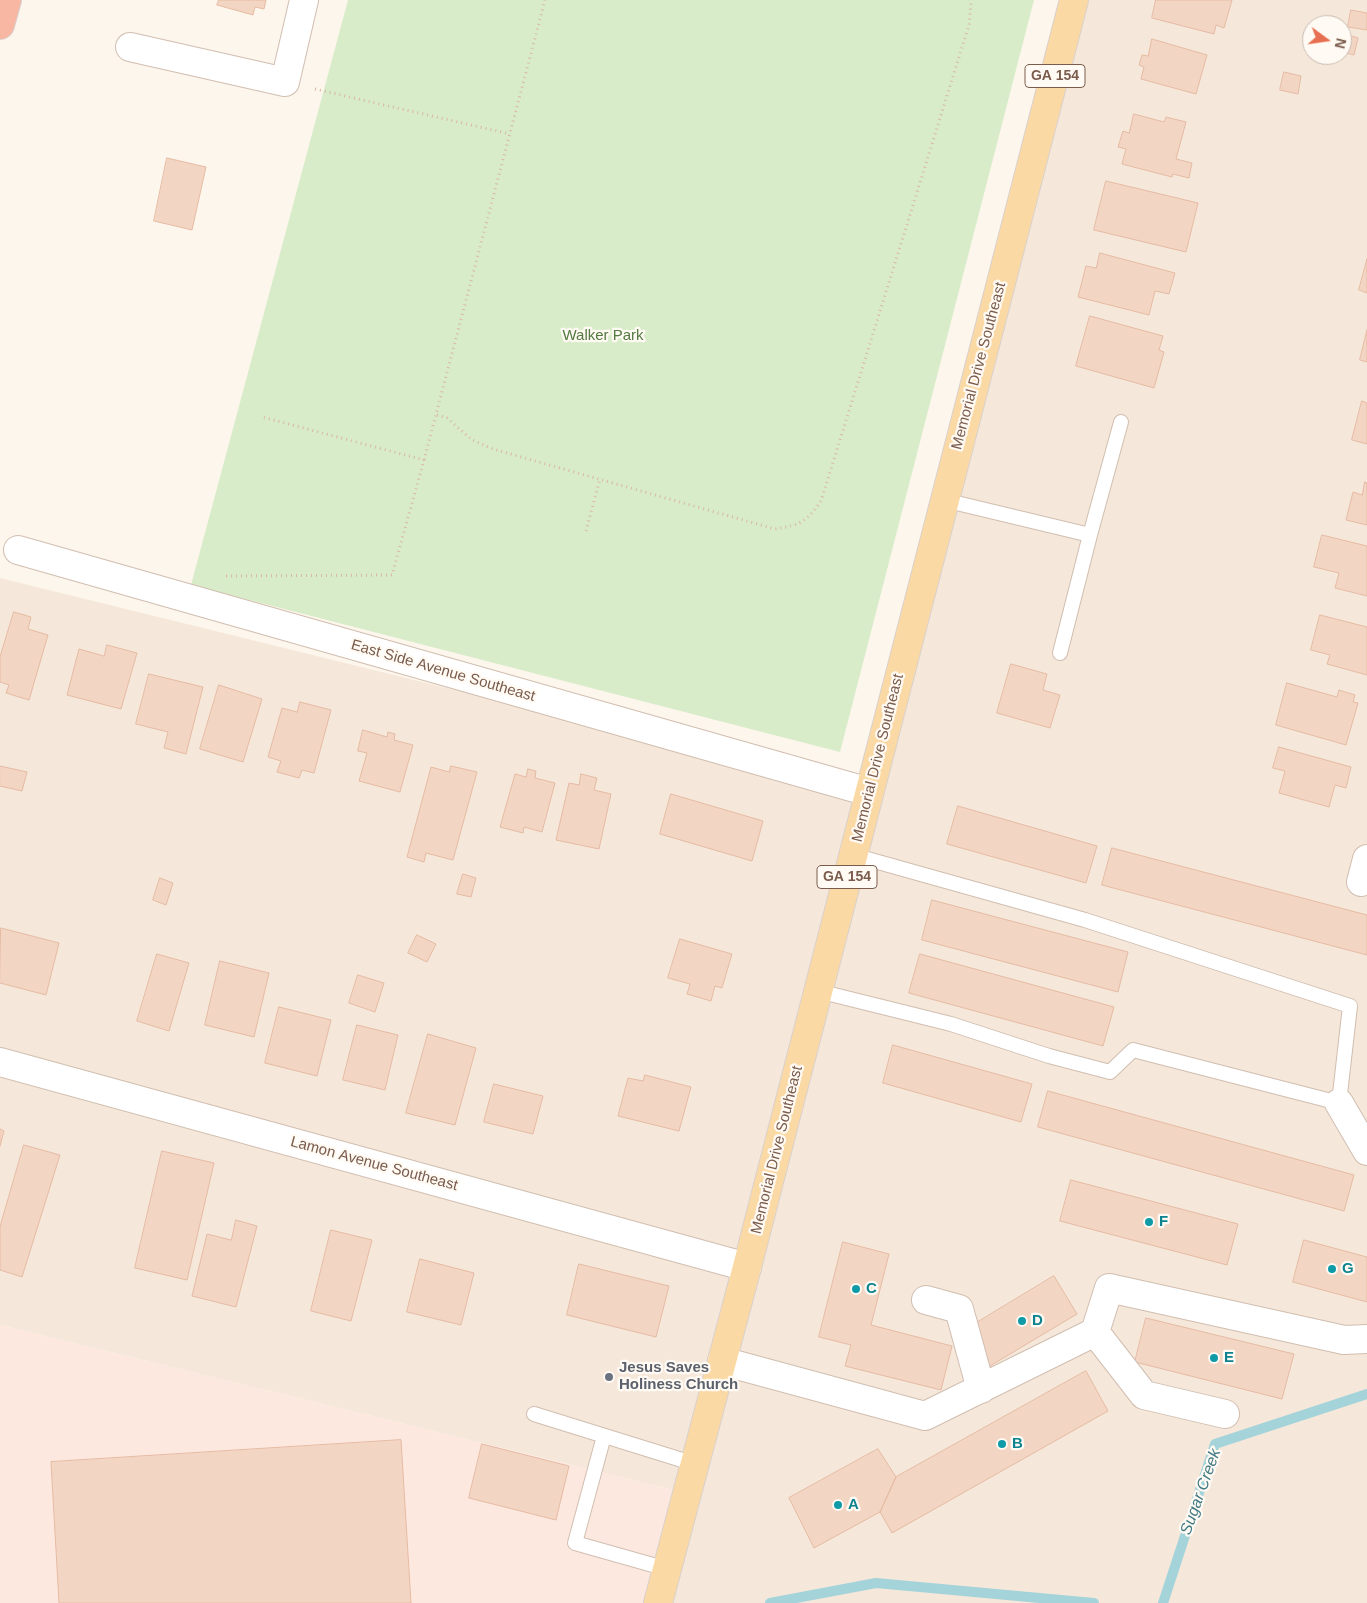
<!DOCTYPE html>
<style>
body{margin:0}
#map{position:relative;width:1367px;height:1603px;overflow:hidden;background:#fdf6ec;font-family:Arial,sans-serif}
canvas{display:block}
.north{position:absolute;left:1302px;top:15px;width:50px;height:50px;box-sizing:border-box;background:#fffaf3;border:1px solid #cabbb1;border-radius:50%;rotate:104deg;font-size:14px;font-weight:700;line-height:20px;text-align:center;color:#7a5c4d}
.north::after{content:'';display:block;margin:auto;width:18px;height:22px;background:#e76f51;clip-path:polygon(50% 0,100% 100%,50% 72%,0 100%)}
</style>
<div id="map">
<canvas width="1367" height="1603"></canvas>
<div class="north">N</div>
</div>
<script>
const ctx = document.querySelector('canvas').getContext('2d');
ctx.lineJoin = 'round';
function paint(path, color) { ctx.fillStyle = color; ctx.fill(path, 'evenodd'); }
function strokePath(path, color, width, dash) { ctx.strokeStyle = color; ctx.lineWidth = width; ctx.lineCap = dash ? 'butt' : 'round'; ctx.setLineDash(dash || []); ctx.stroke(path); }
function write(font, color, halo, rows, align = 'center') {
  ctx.font = font + ' Arial,sans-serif'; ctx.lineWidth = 4.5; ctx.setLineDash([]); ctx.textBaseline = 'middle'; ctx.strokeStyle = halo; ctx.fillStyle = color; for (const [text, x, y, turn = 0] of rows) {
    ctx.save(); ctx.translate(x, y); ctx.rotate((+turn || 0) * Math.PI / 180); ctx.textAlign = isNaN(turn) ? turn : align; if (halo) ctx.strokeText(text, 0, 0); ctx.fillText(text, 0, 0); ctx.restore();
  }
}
paint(new Path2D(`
 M1067,0h300v1603h-710l29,-110 -686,-168v-747l869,214zM1312,25h30v30h-30z`), '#f5e8da');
paint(new Path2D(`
 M0,1325l686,168 -29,110h-657z`), '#fde8e0');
paint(new Path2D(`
 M348,0h686l-194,752 -649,-167z`), '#d8ecc9');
strokePath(new Path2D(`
 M770,1603l106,-20 218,20
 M1163,1603l52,-159 152,-50`), '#a5d3da', 10);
const building = new Path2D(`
 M219,0h47l-2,9 -9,-2 -2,8 -36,-10z
 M1156,0h76l-8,28 -8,-3 -2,9 -62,-16z
 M1351,10l16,3v17l-19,-3z
 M1342,33l16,5 -4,17 -12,-3z
 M1152,39l55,16 -11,39 -55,-15 3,-12 -5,-2 3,-10 6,1z
 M1284,72l17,4 -3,18 -18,-4z
 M1134,114l30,8 2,-5 20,5 -10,37 16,4 -3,15 -16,-4 -1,3 -50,-13 4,-15 -8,-2 5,-16 6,2z
 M167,158l39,9 -14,63 -38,-9z
 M1106,181l92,22 -12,49 -92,-22z
 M1100,253l75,20 -6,21 -14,-3 -6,24 -71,-18 8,-31 10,2z
 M1367,259v34l-8,-3z
 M1090,316l73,20 -4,14 5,2 -10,36 -78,-22z
 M1367,330v32l-7,-2z
 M1362,401l5,2v41l-15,-4z
 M1365,482l2,1v42l-21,-5 7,-28 9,3z
 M1322,535l45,11v50l-32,-8 4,-15 -25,-6z
 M14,612l17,5 -3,12 20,6 -19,65 -23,-7 3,-8 -9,-3v-25z
 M1320,615l47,12v48l-40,-11 3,-9 -19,-5z
 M107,645l30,8 -16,56 -54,-14 12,-46 25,7z
 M1011,664l36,10 -4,16 17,5 -10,33 -53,-15z
 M149,674l54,13 -17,67 -22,-6 4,-16 -32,-8z
 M1287,683l50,14 2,-7 16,5 -2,7 5,1 -12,42 -70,-20z
 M219,685l43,14 -19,63 -43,-13z
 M300,702l31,8 -17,63 -12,-3 -3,8 -22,-6 4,-11 -13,-4 14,-49 15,4z
 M363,730l24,7 1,-5 7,2 -1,6 19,5 -13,47 -41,-11 8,-28 -9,-2z
 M1279,747l72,20 -5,21 -11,-3 -6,22 -50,-14 6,-22 -12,-3z
 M0,766l27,6 -5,19 -22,-5z
 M451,766l26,6 -24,88 -27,-7 -2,9 -17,-5 24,-90 18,5z
 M528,769l8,2 -1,7 20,5 -13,49 -18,-5 -1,6 -23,-6 15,-53 11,3z
 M581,774l16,4 -3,12 17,4 -12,55 -43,-9 13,-57 10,2z
 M671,794l92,27 -11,40 -92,-27z
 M958,806l139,40 -11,37 -139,-39z
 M1112,848l255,67v40l-265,-70z
 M463,874l13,4 -5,19 -14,-3z
 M160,878l13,5 -7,22 -13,-5z
 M932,900l196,52 -10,40 -196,-52z
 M1,928l58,15 -13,52 -46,-12z
 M417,935l19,9 -9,18 -19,-9z
 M680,939l52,15 -10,34 -7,-2 -4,15 -24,-7 3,-10 -22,-6z
 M157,954l32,9 -20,68 -32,-10z
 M920,954l194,53 -11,39 -194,-53z
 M220,961l49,12 -15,64 -49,-12z
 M358,975l26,8 -9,29 -26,-9z
 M279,1007l52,13 -14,56 -52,-13z
 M357,1025l41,10 -13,55 -42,-10z
 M428,1034l48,14 -21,77 -49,-12z
 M893,1045l139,39 -11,38 -138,-39z
 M645,1075l46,12 -12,44 -61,-15 10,-38 15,3z
 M494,1084l49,12 -10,38 -49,-12z
 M1048,1091l306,84 -10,36 -306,-84z
 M0,1129l4,2 -4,15z
 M24,1145l36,10 -38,122 -22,-7v-43z
 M162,1151l52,12 -27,117 -52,-12z
 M1071,1180l167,44 -11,41 -167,-44z
 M236,1220l21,6 -21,81 -44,-11 15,-62 24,6z
 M331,1230l41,10 -21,81 -40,-10z
 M1304,1240l63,17v45l-74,-20z
 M843,1242l46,12 -18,71 81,21 -11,44 -96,-24 6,-21 -32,-8z
 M420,1259l54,14 -13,52 -54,-13z
 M579,1264l90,22 -13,51 -89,-22z
 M1054,1276l23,38 -87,52 -22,-38z
 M1146,1318l148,36 -12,45 -147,-37z
 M1086,1371l22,40 -216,122 -12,-21 16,-35z
 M401,1440l10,163h-352l-8,-141z
 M482,1444l87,22 -13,54 -87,-22z
 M878,1449l18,28 -16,35 -66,36 -25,-50z`);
paint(building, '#f3d5c3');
strokePath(building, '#e6bba3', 1);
const service = new Path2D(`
 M944,500l146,35 -30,118
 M1090,535l31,-113
 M818,991l133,33 98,32 61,16 23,-22 206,53 11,-97 -265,-86 -232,-65
 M534,1414l161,50
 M604,1436l-29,107 92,26`);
const minor = new Path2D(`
 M130,47l155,35 19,-82
 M18,550l851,242
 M1361,882l6,-23
 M0,1062l747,205
 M1339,1103l28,48
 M926,1300l33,9 22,80
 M1095,1332l49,63 81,19
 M722,1361l203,55 170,-84 14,-44 235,52 23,-1`);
const primary = new Path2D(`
 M658,1603l89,-336 327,-1267`);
const motorway = new Path2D(`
 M0,25l7,-25`);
strokePath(service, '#d1beb0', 16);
strokePath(minor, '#d1beb0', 30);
strokePath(primary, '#dad1cd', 30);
strokePath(motorway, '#dad1cd', 30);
strokePath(new Path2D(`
 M315,89l195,45
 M437,415l10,3 25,22 21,9 282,80c26,-4 31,-7 46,-28l148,-476 2,-22 -2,-3
 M424,460l121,-460
 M586,531l14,-52
 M226,576l166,-1 32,-115 -162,-43`), '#d9b8a5', 3, [1, 4]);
strokePath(service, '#fff', 14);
strokePath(minor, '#fff', 28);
strokePath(primary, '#fbd9a5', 28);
strokePath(motorway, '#f7b7a3', 28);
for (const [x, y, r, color] of [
 [1149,1222,5,"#0f9aa8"],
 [1332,1269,5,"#0f9aa8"],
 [856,1289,5,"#0f9aa8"],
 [1022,1321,5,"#0f9aa8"],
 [1214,1358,5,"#0f9aa8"],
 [609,1377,5,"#6b7280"],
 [1002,1444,5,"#0f9aa8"],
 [838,1505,5,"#0f9aa8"]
]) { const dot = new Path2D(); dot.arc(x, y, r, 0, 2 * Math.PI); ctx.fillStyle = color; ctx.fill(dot); strokePath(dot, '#fffaf3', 2); }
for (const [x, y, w] of [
 [1055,76,60],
 [847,877,60]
]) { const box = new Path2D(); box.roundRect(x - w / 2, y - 11.5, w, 23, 4); ctx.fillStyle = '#fffaf3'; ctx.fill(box); strokePath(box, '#7a5c4d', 1); }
write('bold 14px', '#7a5c4d', null, [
 ["GA 154",1055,76],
 ["GA 154",847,877]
]);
write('15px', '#537a41', '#fffaf3', [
 ["Walker Park",603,336]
]);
write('15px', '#7a5c4d', '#fffaf3', [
 ["Memorial Drive Southeast",979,366,-75],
 ["East Side Avenue Southeast",443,671,16],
 ["Memorial Drive Southeast",878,758,-76],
 ["Memorial Drive Southeast",777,1150,-76],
 ["Lamon Avenue Southeast",374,1164,15]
]);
write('bold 15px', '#0d838f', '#fffaf3', [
 ["F",1159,1222],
 ["G",1342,1269],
 ["C",866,1289],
 ["D",1032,1321],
 ["E",1224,1358],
 ["B",1012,1444],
 ["A",848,1505]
], 'left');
write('bold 15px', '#5b616d', '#fffaf3', [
 ["Jesus Saves",619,1368],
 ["Holiness Church",619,1385]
], 'left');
write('italic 16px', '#437c86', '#fffaf3', [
 ["Sugar Creek",1201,1492,-70]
]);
</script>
